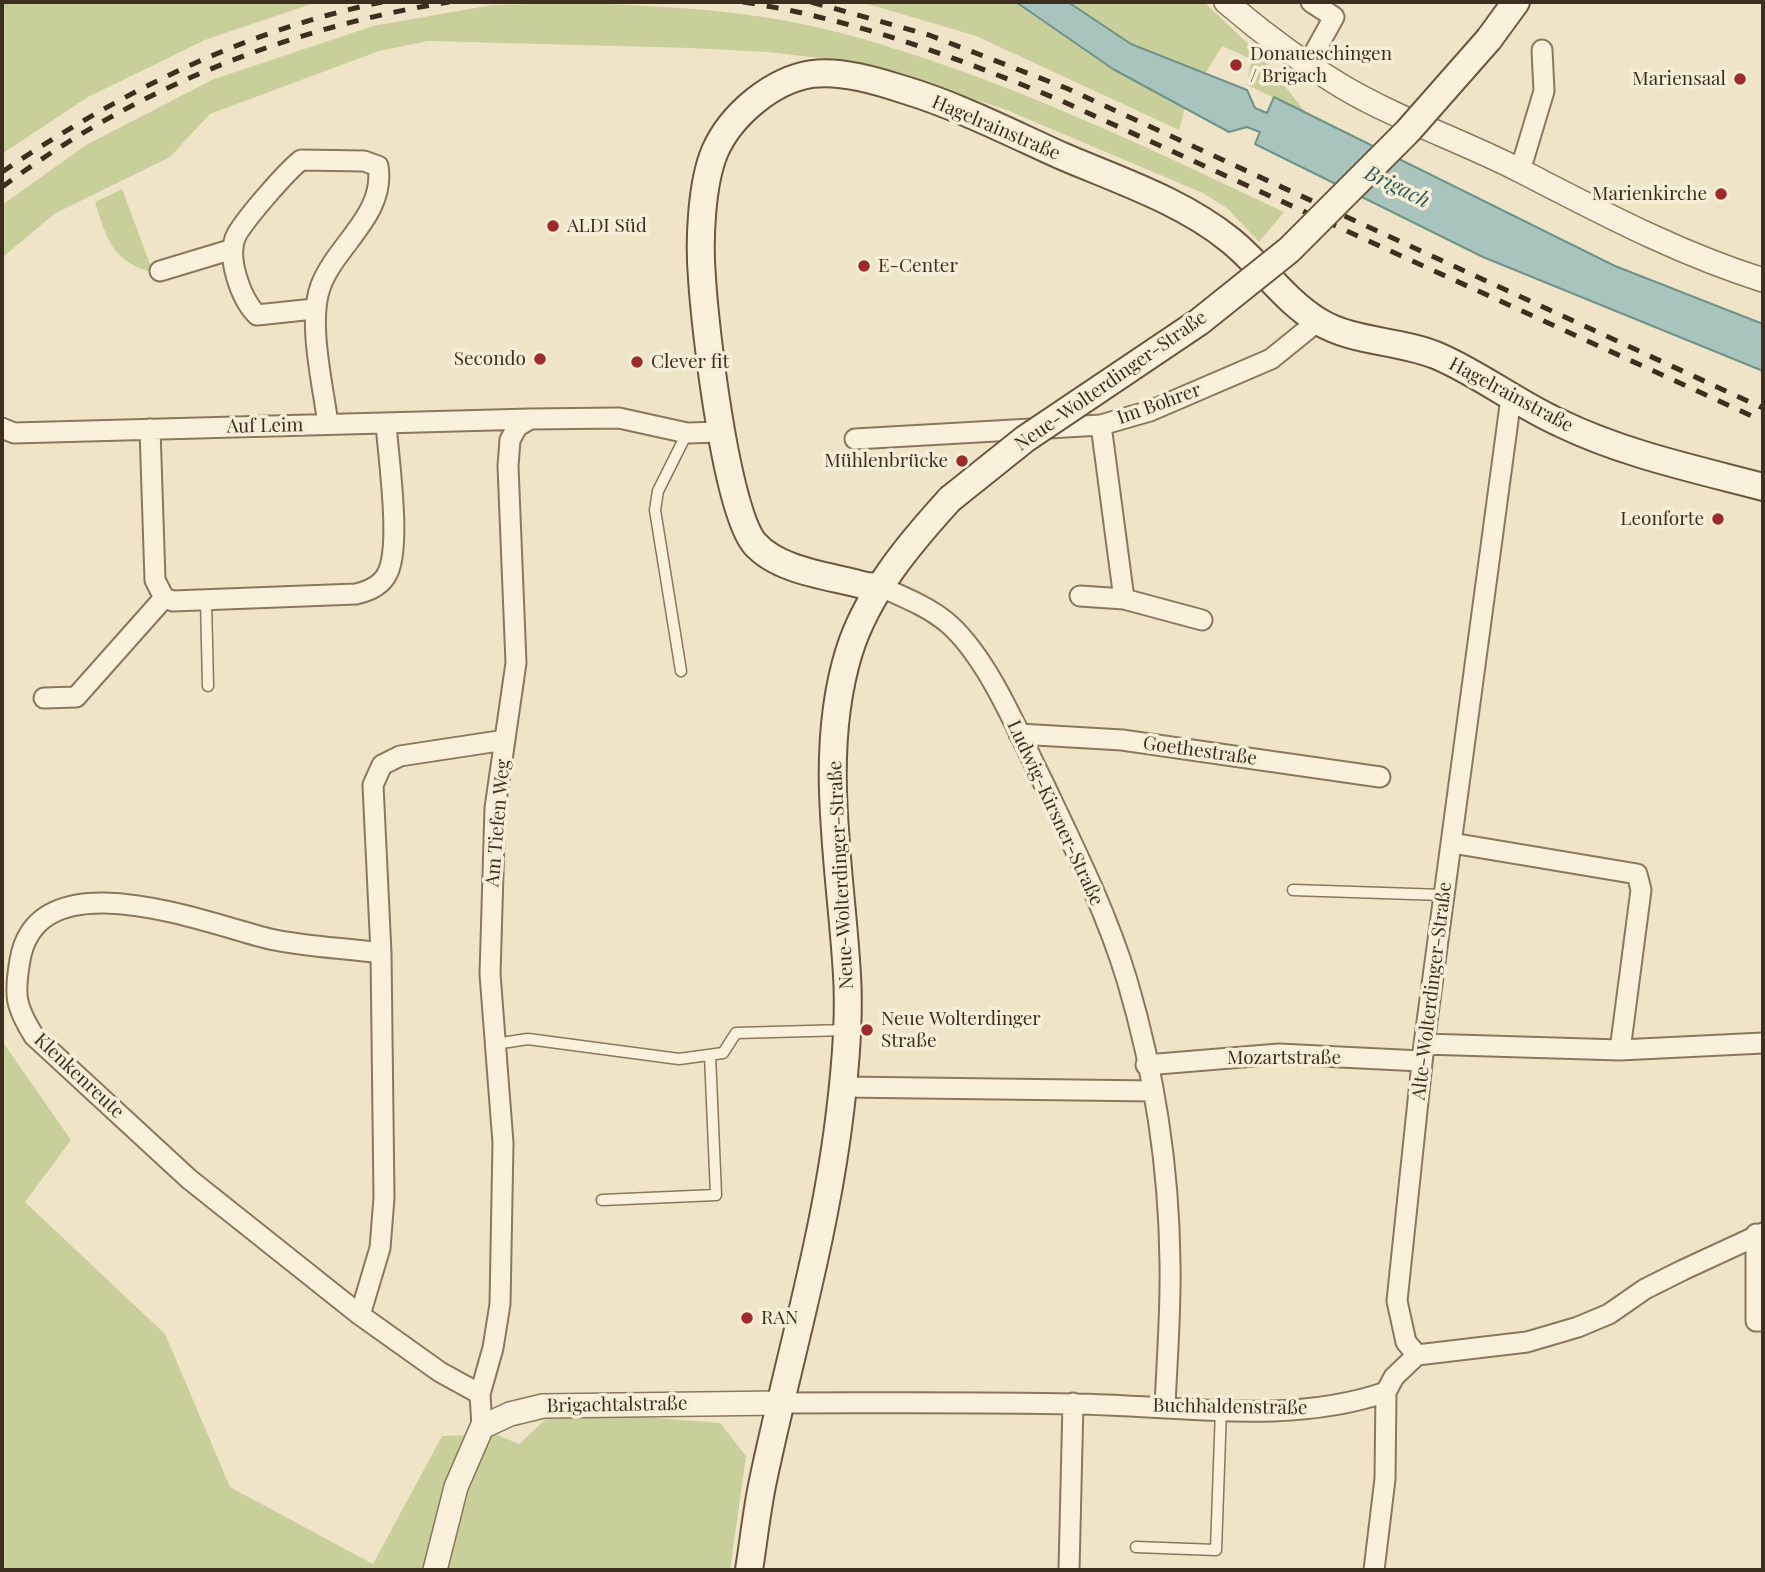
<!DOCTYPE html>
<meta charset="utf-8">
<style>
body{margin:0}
#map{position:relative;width:1765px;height:1572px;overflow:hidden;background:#f0e4c8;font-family:"Playfair Display",serif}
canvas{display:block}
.frame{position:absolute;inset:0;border:4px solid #3d2e20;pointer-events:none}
</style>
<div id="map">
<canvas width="1765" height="1572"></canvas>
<div class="frame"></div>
</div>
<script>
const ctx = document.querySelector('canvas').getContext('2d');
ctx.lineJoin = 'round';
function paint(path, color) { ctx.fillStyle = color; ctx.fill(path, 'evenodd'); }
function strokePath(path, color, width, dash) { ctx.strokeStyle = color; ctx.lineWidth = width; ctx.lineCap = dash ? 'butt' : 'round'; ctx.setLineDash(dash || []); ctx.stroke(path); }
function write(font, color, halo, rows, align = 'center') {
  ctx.font = font + ' "Playfair Display",serif'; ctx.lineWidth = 7; ctx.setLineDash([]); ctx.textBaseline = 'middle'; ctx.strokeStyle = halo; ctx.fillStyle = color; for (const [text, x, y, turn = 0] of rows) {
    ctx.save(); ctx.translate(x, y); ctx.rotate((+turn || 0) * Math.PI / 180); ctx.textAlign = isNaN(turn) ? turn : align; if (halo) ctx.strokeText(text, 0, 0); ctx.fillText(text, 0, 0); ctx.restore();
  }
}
paint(new Path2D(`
 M2,2h315l-112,38 -117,57 -86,57z
 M861,2h155l97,67 72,39 -6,22 -203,-94z
 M1068,2h136l58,55 44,56 -59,-28 4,-26 -29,-13 -17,28 -74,-30z
 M578,3c88,3 177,7 263,30 154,41 299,111 443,179l-25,30 -31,-33 -25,-16 -199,-84 -134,-45 -102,-12 -77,-4 -263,-7 -49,10 -169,63 -40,43 -116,57 -52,44v-53l84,-60 128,-66 159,-53 119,-21z
 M122,189l31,83c-40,-8 -47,-35 -58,-70z
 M2,1041l69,99 -46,62 140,132 65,153 143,77 69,-128 53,-2 24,10 27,-25 44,-6 130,10 26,33 -16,114h-728z`), '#c9cf9b');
const water = new Path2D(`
 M1016,2h52l63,42 116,46 8,18 12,5 7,-16 341,169 148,58v47l-280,-114 -228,-113 5,-12 -13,-5 -18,5 -116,-63z`);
paint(water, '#a9c4bc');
strokePath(water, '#6f938a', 2);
const service = new Path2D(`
 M206,600l2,86
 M681,671l-26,-161 3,-19 29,-58
 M1293,890l150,5
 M495,1044l33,-5 151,20 44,-6 13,-20 110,-3
 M602,1200l114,-5 -6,-140
 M1136,1547l80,3 5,-141`);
const minor = new Path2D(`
 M1308,64l26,-47 -23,-15
 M1520,171l24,-80 -2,-41
 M160,271l73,-22
 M314,309l-57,6c-16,-16 -32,-59 -20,-81 10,-17 48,-61 64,-74l63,1 14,5c8,48 -41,78 -57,119 -14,36 2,100 7,139
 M1101,425l23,174
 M2,428l12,5 516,-14
 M150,429l5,151 9,18 9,3 183,-7c13,-3 25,-8 31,-20 15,-27 1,-118 -1,-151
 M855,439l246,-14 49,-14 121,-52 47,-38
 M881,587c23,10 50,21 69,38 40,37 68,107 92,155 31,65 64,131 85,200 27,91 42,189 43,283 1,48 -3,96 -5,143
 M1080,596l44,3 78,21
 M44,698l32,-1 88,-99
 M1019,734l103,6 258,37
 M1452,843l185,31 4,16 -21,160
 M1424,1044l196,6 143,-7
 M1146,1065l133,-11 142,7
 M843,1087l310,4
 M1756,1234v87h7
 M360,1315l-171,-136 -155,-143c-19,-30 -20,-41 -14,-76 18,-105 187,-36 250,-21 36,8 75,9 111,14
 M1417,1355l-11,-13 -9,-41 27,-257 87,-646
 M1417,1355l110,-13 51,-15 31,-13 36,-25 38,-19 80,-37
 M480,1394l-40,-22 -80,-57 20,-67 4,-50 -3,-245 -8,-168 9,-20 18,-9 105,-16
 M781,1403c98,0 195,-1 293,1 102,1 214,22 312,-12
 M482,1427l-2,-33 13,-46 7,-44 3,-161 -13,-169 5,-166 21,-145 -8,-197 2,-26 7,-13 13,-8 89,-1 68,15 35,-1
 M1069,1570l4,-167
 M1374,1570l11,-91 1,-87 8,-15 23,-22`);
const tertiary = new Path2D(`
 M1226,2c36,31 75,60 117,85 56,33 120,54 178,84 80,41 156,82 242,109
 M435,1570l21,-83 26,-60 28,-13 33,-8 238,-3`);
const secondary = new Path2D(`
 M1489,39l27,-37
 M881,587l-15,-1c-34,-10 -86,-14 -111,-42 -29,-33 -50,-216 -53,-266 -3,-35 -1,-94 13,-127 16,-36 57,-71 97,-77 29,-4 65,7 93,16 53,16 106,43 157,66 56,24 120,45 168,84 31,25 54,60 88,81 35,22 84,19 122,36 41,18 78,47 120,66 64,31 135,46 203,64
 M749,1570c5,-31 8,-63 15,-94 25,-118 60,-235 75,-356 6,-47 11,-97 8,-145 -6,-106 -30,-219 2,-323 18,-58 60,-108 101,-153`);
strokePath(service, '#8d765c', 13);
strokePath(minor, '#8d765c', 23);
strokePath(tertiary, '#8d765c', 26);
strokePath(secondary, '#6f573f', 30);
strokePath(service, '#faf1dc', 10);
strokePath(minor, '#faf1dc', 19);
strokePath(tertiary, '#faf1dc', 23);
strokePath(secondary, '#faf1dc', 26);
strokePath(new Path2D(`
 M743,2c112,17 215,56 319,99l701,320
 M811,2l118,33 137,53 697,320
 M2,172c117,-79 241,-141 380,-170
 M2,187c132,-98 285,-159 447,-185`), '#3d2e20', 5, [12, 12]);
const secondaryBridge = new Path2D(`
 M950,499l75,-60 174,-117 90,-72 119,-119 81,-92`);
strokePath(secondaryBridge, '#6f573f', 30, []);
strokePath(secondaryBridge, '#faf1dc', 26);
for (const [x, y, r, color] of [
 [1236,65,7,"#9e2a2b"],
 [1740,79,7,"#9e2a2b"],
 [1721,194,7,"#9e2a2b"],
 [553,226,7,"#9e2a2b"],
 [864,266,7,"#9e2a2b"],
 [540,359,7,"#9e2a2b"],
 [637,362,7,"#9e2a2b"],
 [962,461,7,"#9e2a2b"],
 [1718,519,7,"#9e2a2b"],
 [867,1030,7,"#9e2a2b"],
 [747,1318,7,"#9e2a2b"]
]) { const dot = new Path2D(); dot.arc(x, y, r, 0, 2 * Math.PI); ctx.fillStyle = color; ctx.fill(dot); strokePath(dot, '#f7eed8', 2.5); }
write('19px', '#3d2e20', '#f7eed8', [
 ["Donaueschingen",1250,54],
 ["/ Brigach",1250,76],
 ["Mariensaal",1726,79,"right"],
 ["Marienkirche",1707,194,"right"],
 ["ALDI Süd",567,226],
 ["E-Center",878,266],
 ["Secondo",526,359,"right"],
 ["Clever fit",651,362],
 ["Mühlenbrücke",948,461,"right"],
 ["Leonforte",1704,519,"right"],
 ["Neue Wolterdinger",881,1019],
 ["Straße",881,1041],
 ["RAN",761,1318]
], 'left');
write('19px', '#3d2e20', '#f7eed8', [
 ["Hagelrainstraße",996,128,23],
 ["Neue-Wolterdinger-Straße",1111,381,-35],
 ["Hagelrainstraße",1511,395,28],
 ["Im Bohrer",1159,404,-20],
 ["Auf Leim",265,426,-1],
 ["Goethestraße",1200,751,8],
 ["Ludwig-Kirsner-Straße",1055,813,65],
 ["Am Tiefen Weg",498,823,-85],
 ["Neue-Wolterdinger-Straße",841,875,-93],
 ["Alte-Wolterdinger-Straße",1432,991,-83],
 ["Mozartstraße",1284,1058],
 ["Klenkenreute",79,1076,43],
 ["Brigachtalstraße",617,1405,-1],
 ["Buchhaldenstraße",1230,1407,1]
]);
write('italic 21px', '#2f5d5a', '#f7eed8', [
 ["Brigach",1397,187,26]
]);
</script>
